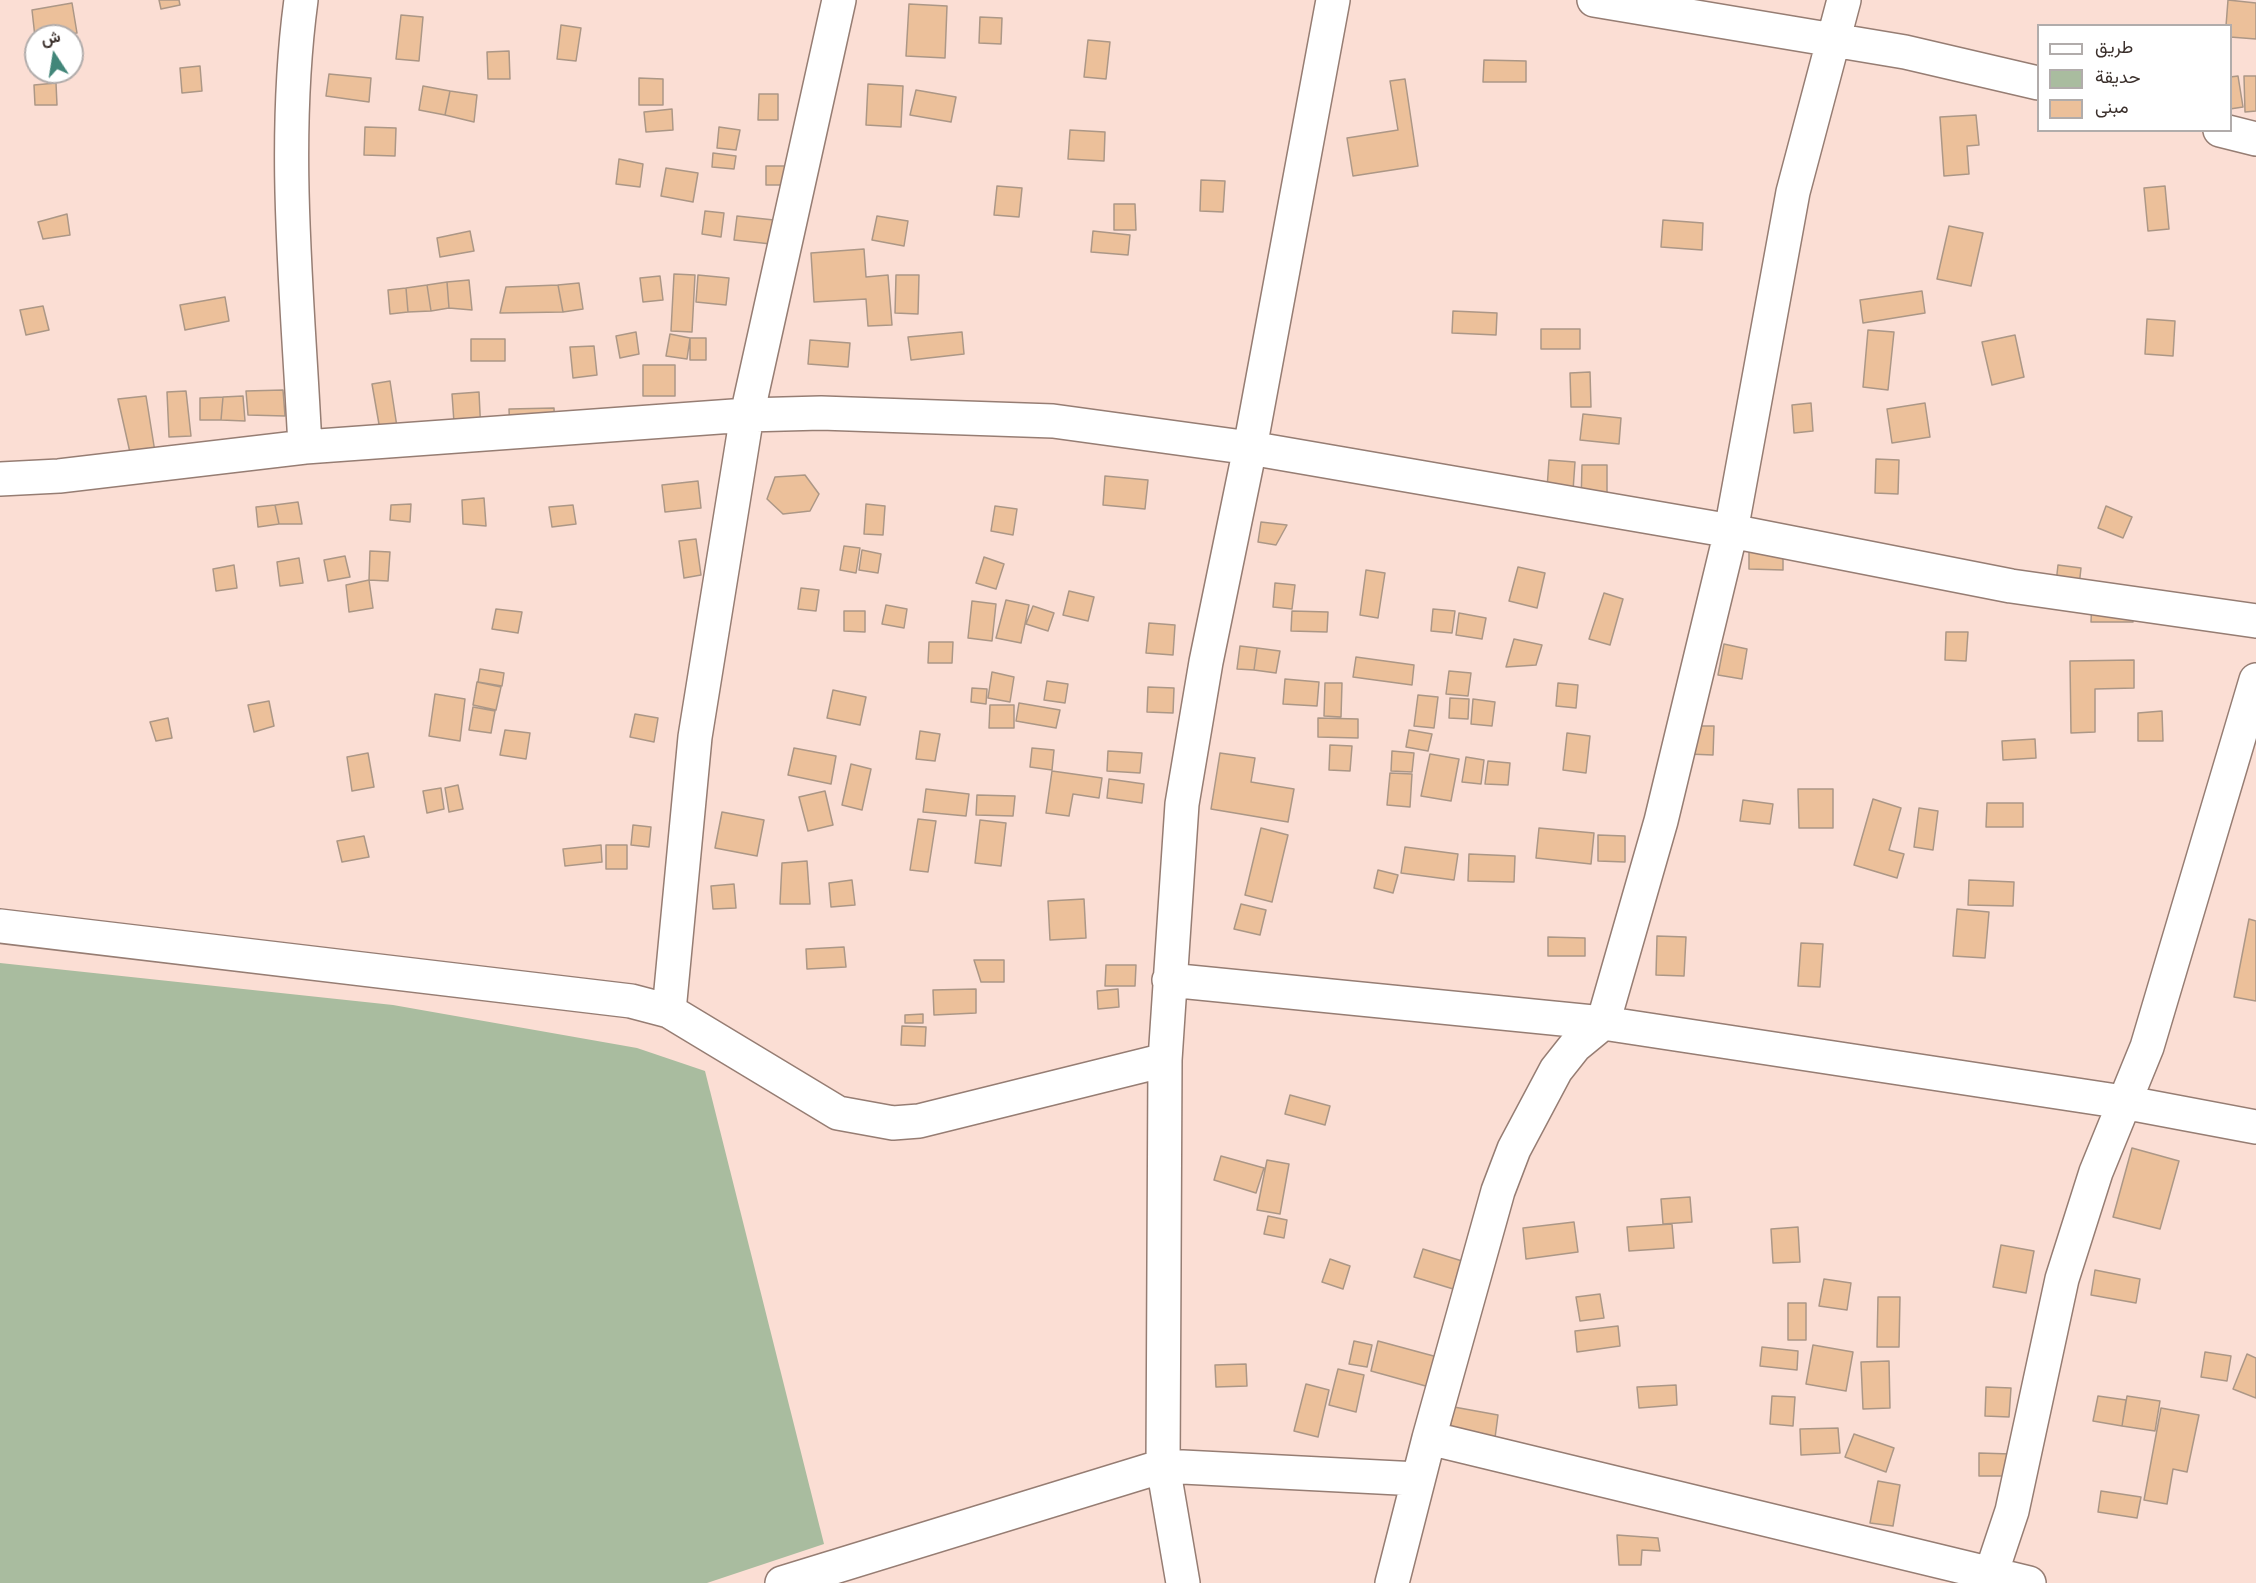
<!DOCTYPE html>
<meta charset="utf-8">
<style>
body{margin:0}
#map{position:relative;width:2256px;height:1583px;overflow:hidden;background:#fbded4;font-family:"Public Sans",Vazirmatn,sans-serif}
canvas{display:block}
.legend{position:absolute;left:2037px;top:24px;width:195px;height:108px;box-sizing:border-box;background:#fff;border:2px solid #b1acab;margin:0;padding:8px 10px;list-style:none;font-size:18px;color:#3b302c}
.legend li{display:flex;align-items:center;gap:12px;height:30px}
.legend b{width:30px;border:2px solid #b1acab}
.north{position:absolute;left:24px;top:24px;width:60px;height:60px;box-sizing:border-box;background:#fff;border:2px solid #b1acab;border-radius:50%;rotate:348deg;font-size:16px;font-weight:700;line-height:24px;text-align:center;color:#3b302c}
.north::after{content:'';display:block;margin:auto;width:21px;height:27px;background:#428679;clip-path:polygon(50% 0,100% 100%,50% 72%,0 100%)}
</style>
<div id="map">
<canvas width="2256" height="1583"></canvas>
<ul class="legend">
<li><b style="height:8px;background:#fff"></b>طريق</li>
<li><b style="height:16px;background:#a9bc9f"></b>حديقة</li>
<li><b style="height:16px;background:#ecc09a"></b>مبنى</li>
</ul>
<div class="north">ش</div>
</div>
<script>
const ctx = document.querySelector('canvas').getContext('2d');
ctx.lineJoin = 'round';
function paint(path, color) { ctx.fillStyle = color; ctx.fill(path, 'evenodd'); }
function strokePath(path, color, width, dash) { ctx.strokeStyle = color; ctx.lineWidth = width; ctx.lineCap = dash ? 'butt' : 'round'; ctx.setLineDash(dash || []); ctx.stroke(path); }
paint(new Path2D(`
 M0,963l393,42 244,43 68,23 119,473 -117,39h-707z`), '#a9bc9f');
const building = new Path2D(`
 M159,0h20l1,5 -19,4z
 M2228,0l28,3v36l-26,-2v-11h-4z
 M72,3l5,30 -42,4 -3,-27z
 M909,4l38,2 -2,52 -39,-2z
 M401,15l22,2 -4,44 -23,-2z
 M980,17l22,1 -1,26 -22,-1z
 M561,25l20,3 -5,33 -19,-2z
 M1088,40l22,2 -4,37 -22,-2z
 M509,51l1,28h-22l-1,-27z
 M1484,60l42,1v21h-43z
 M200,66l2,25 -20,2 -2,-25z
 M329,74l42,4 -2,24 -43,-6z
 M2238,76l5,31 -13,2v-32z
 M2244,76h12v35l-11,1z
 M639,78l24,1v26h-24z
 M1405,79l13,87 -65,10 -6,-38 51,-8 -8,-49z
 M56,83l1,22h-22l-1,-20z
 M868,84l35,2 -2,41 -35,-2z
 M423,86l27,5 -5,24 -26,-5z
 M916,90l40,7 -5,25 -41,-7z
 M450,91l27,4 -3,27 -29,-7z
 M759,94h19v26h-20z
 M672,109l1,21 -27,2 -2,-20z
 M1976,115l3,30 -12,1 2,28 -25,2 -4,-59z
 M365,127l31,1 -1,28 -31,-1z
 M719,127l21,3 -4,20 -19,-2z
 M1070,130l35,2 -1,29 -36,-2z
 M713,153l23,3 -2,13 -22,-2z
 M619,159l24,5 -3,23 -24,-3z
 M766,166h20v19h-20z
 M666,168l32,5 -5,29 -32,-6z
 M1201,180l24,1 -2,31 -23,-1z
 M997,186l25,2 -3,29 -25,-2z
 M2165,186l4,43 -21,2 -4,-43z
 M1114,204h21l1,26h-22z
 M705,211l19,2 -3,24 -19,-3z
 M67,214l3,21 -27,4 -5,-17z
 M737,216l37,4 -3,24 -37,-4z
 M877,216l31,5 -4,25 -32,-6z
 M1663,220l40,3 -1,27 -41,-3z
 M1949,226l34,7 -12,53 -34,-7z
 M470,231l4,20 -34,6 -3,-19z
 M1093,231l37,4 -2,20 -37,-3z
 M864,249l2,28 22,-2 4,50 -24,1 -2,-27 -52,3 -3,-49z
 M674,274l21,1 -3,57 -21,-1z
 M698,275l31,3 -3,27 -30,-3z
 M896,275h23l-1,39 -23,-1z
 M660,276l3,24 -20,2 -3,-24z
 M469,280l3,30 -23,-2 -2,-26z
 M447,282l2,26 -18,3 -4,-26z
 M579,283l4,26 -20,3 -5,-27z
 M427,285l4,26 -23,1 -2,-24z
 M558,285l5,27 -63,1 6,-26z
 M406,288l2,24 -18,2 -2,-24z
 M1922,291l3,22 -62,10 -3,-23z
 M225,297l4,24 -44,9 -5,-25z
 M43,306l6,24 -23,5 -6,-25z
 M1453,311l44,2 -1,22 -44,-2z
 M2147,319l28,2 -2,35 -28,-2z
 M1541,329h39v20h-39z
 M1868,330l26,2 -6,58 -25,-3z
 M636,332l3,22 -19,4 -4,-22z
 M962,332l2,22 -53,6 -3,-23z
 M670,334l20,4 -3,21 -21,-3z
 M2015,335l9,42 -32,8 -10,-43z
 M690,338h16v22h-16z
 M471,339h34v22h-34z
 M810,340l40,3 -2,24 -40,-3z
 M594,346l3,29 -24,3 -3,-31z
 M643,365h32v31h-32z
 M1590,372l1,35h-20l-1,-34z
 M390,381l7,46 -17,3 -8,-46z
 M283,390l2,26 -37,-1 -2,-24z
 M186,391l5,45 -22,1 -2,-45z
 M479,392l2,42 -26,3 -3,-43z
 M146,396l9,56 -24,5 -13,-58z
 M243,396l2,25 -24,-1 2,-23z
 M223,397l-2,23h-21v-22z
 M1811,403l2,28 -19,2 -2,-28z
 M1925,403l5,34 -38,6 -5,-34z
 M554,408l1,24 -45,1 -1,-24z
 M1583,414l38,4 -2,26 -39,-4z
 M1876,459l23,1 -1,34 -23,-1z
 M1549,460l26,2 -3,43 -26,-2z
 M1582,465h25v38h-26z
 M805,475l14,19 -9,17 -27,3 -16,-15 8,-22z
 M1105,476l43,4 -3,29 -42,-4z
 M698,481l3,27 -36,4 -3,-27z
 M484,498l2,28 -23,-2 -1,-24z
 M298,502l4,22h-23l-4,-19z
 M411,504l-1,18 -20,-2 1,-15z
 M866,504l19,2 -2,29 -19,-1z
 M275,505l4,19 -21,3 -2,-20z
 M573,505l3,19 -24,3 -3,-20z
 M995,506l22,3 -4,26 -22,-4z
 M2106,506l26,11 -9,21 -25,-10z
 M1261,522l26,3 -11,20 -18,-3z
 M696,539l5,36 -17,3 -5,-37z
 M844,546l16,2 -4,25 -16,-3z
 M862,550l19,4 -3,19 -19,-3z
 M370,551l20,1 -2,29 -19,-1z
 M1749,552l34,1v17l-34,-1z
 M345,556l5,21 -22,4 -4,-21z
 M984,557l20,7 -8,25 -20,-6z
 M299,558l4,25 -23,3 -3,-24z
 M234,565l3,23 -21,3 -3,-22z
 M2058,565l23,3 -4,36 -23,-3z
 M1518,567l27,6 -8,35 -28,-7z
 M1366,570l19,3 -7,45 -18,-3z
 M369,580l4,28 -24,4 -3,-27z
 M1275,583l20,2 -3,24 -19,-2z
 M801,588l18,2 -3,21 -18,-2z
 M1069,591l25,6 -6,24 -25,-6z
 M1604,593l19,6 -13,46 -21,-6z
 M2092,599l41,1v22h-42z
 M1006,600l23,5 -8,38 -25,-5z
 M972,601l24,3 -4,37 -24,-3z
 M886,605l21,4 -3,19 -22,-4z
 M1033,606l21,7 -6,18 -22,-7z
 M496,609l26,3 -4,21 -26,-4z
 M1433,609l22,2 -3,22 -21,-2z
 M844,611h21v21l-21,-1z
 M1292,611l36,1 -1,20 -36,-1z
 M1459,613l27,5 -4,21 -26,-4z
 M1149,623l26,2 -2,30 -27,-2z
 M1946,632h22l-2,29 -21,-1z
 M1514,639l28,6 -6,20 -30,2z
 M929,642h24l-1,21h-24z
 M1724,644l23,5 -5,30 -24,-4z
 M1240,646l17,2 -3,22 -17,-1z
 M1257,648l23,3 -4,22 -22,-3z
 M1356,657l58,8 -2,20 -59,-8z
 M2134,660v28l-39,1v43l-24,1 -1,-72z
 M480,669l24,4 -2,13 -24,-4z
 M1449,671l22,2 -3,23 -22,-2z
 M992,672l22,5 -4,25 -22,-4z
 M1285,679l34,3 -2,24 -34,-2z
 M1047,681l21,3 -3,19 -21,-3z
 M477,682l24,5 -5,23 -23,-5z
 M1325,683h17l-1,34 -17,-1z
 M1558,683l20,2 -2,23 -20,-2z
 M1148,687l26,1 -1,25 -26,-1z
 M972,688l15,1 -1,15 -15,-2z
 M833,690l33,7 -6,28 -33,-7z
 M435,694l30,5 -5,42 -31,-5z
 M1418,695l20,2 -4,31 -20,-2z
 M1450,698l19,1 -1,20 -19,-1z
 M1473,699l22,3 -3,24 -21,-2z
 M269,701l5,25 -20,6 -6,-27z
 M1019,703l41,7 -4,18 -40,-7z
 M990,705h24v23h-25z
 M473,707l22,4 -4,22 -22,-3z
 M2162,711l1,30h-25v-28z
 M635,714l23,4 -4,24 -24,-5z
 M168,718l4,20 -16,3 -6,-19z
 M1318,718l40,1v19l-40,-1z
 M1689,726h25l-1,29 -25,-1z
 M505,730l25,3 -4,26 -26,-4z
 M1409,730l23,4 -4,17 -22,-4z
 M920,731l20,3 -5,27 -19,-2z
 M1567,733l23,3 -4,37 -23,-3z
 M2035,739l1,19 -33,2 -1,-19z
 M1330,745l22,1 -2,25 -21,-1z
 M794,748l42,8 -5,28 -43,-9z
 M1032,748l22,2 -2,20 -22,-3z
 M1108,751l34,2 -2,20 -33,-2z
 M1392,751l22,2 -2,19 -21,-1z
 M368,753l6,34 -22,4 -5,-34z
 M1220,753l35,5 -4,24 43,7 -6,33 -77,-13z
 M1430,754l29,5 -8,42 -30,-5z
 M1466,757l18,3 -3,24 -19,-2z
 M1488,761l22,2 -2,22 -23,-1z
 M851,764l20,5 -9,41 -20,-5z
 M1052,771l50,7 -3,20 -26,-4 -4,22 -23,-3z
 M1390,773l22,1 -2,33 -23,-2z
 M1109,779l35,5 -2,19 -35,-5z
 M458,785l5,24 -14,3 -4,-24z
 M441,788l3,21 -17,4 -4,-22z
 M926,789l43,5 -3,22 -43,-4z
 M1798,789h35v39h-34z
 M825,791l8,34 -25,6 -9,-34z
 M977,795l38,1 -2,20 -37,-1z
 M1873,799l28,9 -12,42 15,4 -7,24 -43,-13z
 M1743,800l30,4 -3,20 -30,-3z
 M1987,803h36v24h-37z
 M1919,808l19,3 -5,39 -19,-3z
 M722,812l42,8 -7,36 -42,-8z
 M918,819l18,2 -8,51 -18,-2z
 M980,820l26,3 -5,43 -26,-3z
 M633,825l18,2 -2,20 -18,-2z
 M1261,828l27,7 -16,67 -27,-7z
 M1539,828l55,5 -3,31 -55,-6z
 M1598,835l27,1v26l-27,-1z
 M364,836l5,21 -27,5 -5,-21z
 M601,845l1,17 -37,4 -2,-17z
 M606,845h21v24h-21z
 M1405,847l53,7 -4,26 -53,-7z
 M1469,854l46,2 -1,26 -46,-1z
 M807,861l3,43h-30l2,-41z
 M1378,870l20,5 -5,18 -19,-5z
 M852,880l3,25 -24,2 -2,-24z
 M1969,880l45,2 -1,24 -45,-1z
 M734,884l2,24 -23,1 -2,-23z
 M1084,899l2,39 -36,2 -2,-39z
 M1241,904l25,6 -6,25 -26,-6z
 M1957,909l32,3 -4,46 -32,-2z
 M2249,919l7,2v80l-22,-4z
 M1657,936l29,1 -2,39 -28,-1z
 M1548,937l37,1v18h-37z
 M1801,943l22,1 -3,43 -22,-1z
 M844,947l2,20 -39,2 -1,-20z
 M974,960h30v22h-23z
 M1106,965h30l-1,21h-30z
 M976,989v24l-42,2 -1,-25z
 M1118,989l1,18 -21,2 -1,-18z
 M923,1014v9h-18v-8z
 M902,1026l24,1 -1,19 -24,-1z
 M1290,1095l40,11 -5,19 -40,-11z
 M2132,1148l47,13 -19,68 -47,-12z
 M1221,1156l43,12 -8,25 -42,-13z
 M1267,1160l22,4 -9,50 -23,-4z
 M1690,1197l2,25 -29,2 -2,-25z
 M1268,1216l19,4 -3,18 -20,-4z
 M1574,1222l4,30 -52,7 -3,-31z
 M1672,1224l2,24 -45,3 -2,-24z
 M1798,1227l2,35 -27,1 -2,-34z
 M2001,1245l33,6 -8,42 -33,-6z
 M1423,1249l49,15 -9,28 -49,-15z
 M1330,1259l20,7 -7,23 -21,-7z
 M2095,1270l45,9 -4,24 -45,-8z
 M1824,1279l27,4 -4,27 -28,-4z
 M1600,1294l4,24 -24,3 -4,-24z
 M1878,1297h22l-1,50h-22z
 M1788,1303h18v37h-18z
 M1618,1326l2,20 -43,6 -2,-21z
 M1354,1341l18,4 -5,22 -18,-3z
 M1378,1341l63,17 -8,30 -62,-17z
 M1813,1345l40,7 -7,39 -40,-7z
 M1762,1347l36,4 -1,19 -37,-4z
 M2205,1352l26,4 -4,25 -26,-4z
 M2247,1354l9,4v40l-23,-9z
 M1889,1361l1,47 -27,1 -2,-47z
 M1246,1364l1,22 -31,1 -1,-22z
 M1338,1369l26,6 -8,37 -27,-7z
 M1306,1384l23,6 -11,47 -24,-6z
 M1676,1385l1,20 -38,3 -2,-21z
 M1986,1387l25,1 -2,29 -24,-1z
 M1772,1396l23,1 -2,29 -23,-2z
 M2098,1396l28,4 -4,26 -29,-5z
 M2127,1396l33,5 -5,30 -33,-5z
 M1454,1407l44,8 -5,38 -46,-7z
 M2161,1408l38,7 -12,57 -14,-3 -6,35 -23,-4z
 M1838,1428l2,25 -39,2 -1,-26z
 M1854,1434l40,14 -8,24 -41,-15z
 M1979,1453l32,1v22h-32z
 M1878,1481l22,4 -7,41 -23,-3z
 M2101,1491l40,6 -4,21 -39,-6z
 M1617,1535l41,3 2,13 -18,-1 -1,15h-22z`);
paint(building, '#ecc09a');
strokePath(building, '#ac9786', 1.5);
const minor = new Path2D(`
 M301,0c-20,148 -3,299 4,447
 M1594,0l311,52 133,31
 M2220,130l36,9
 M0,479l59,-3 246,-29 442,-32 74,-2 232,8 197,27 481,83 280,55 245,35
 M0,926l631,75 38,10 169,102 55,10 26,-2 246,-61
 M1169,980l434,43 520,79 133,25
 M669,1011l26,-274 52,-322 92,-415
 M1429,1438l600,145
 M782,1583l381,-117 255,13
 M1183,1583l-20,-117 2,-406 17,-256 24,-142 44,-214 83,-448
 M1392,1583l37,-145 69,-247 16,-42 42,-79 19,-24 28,-23 58,-202 70,-290 62,-339 51,-192
 M1988,1583l24,-72 50,-232 34,-107 51,-125 109,-367`);
strokePath(minor, '#967d73', 36);
strokePath(minor, '#fff', 33);
</script>
